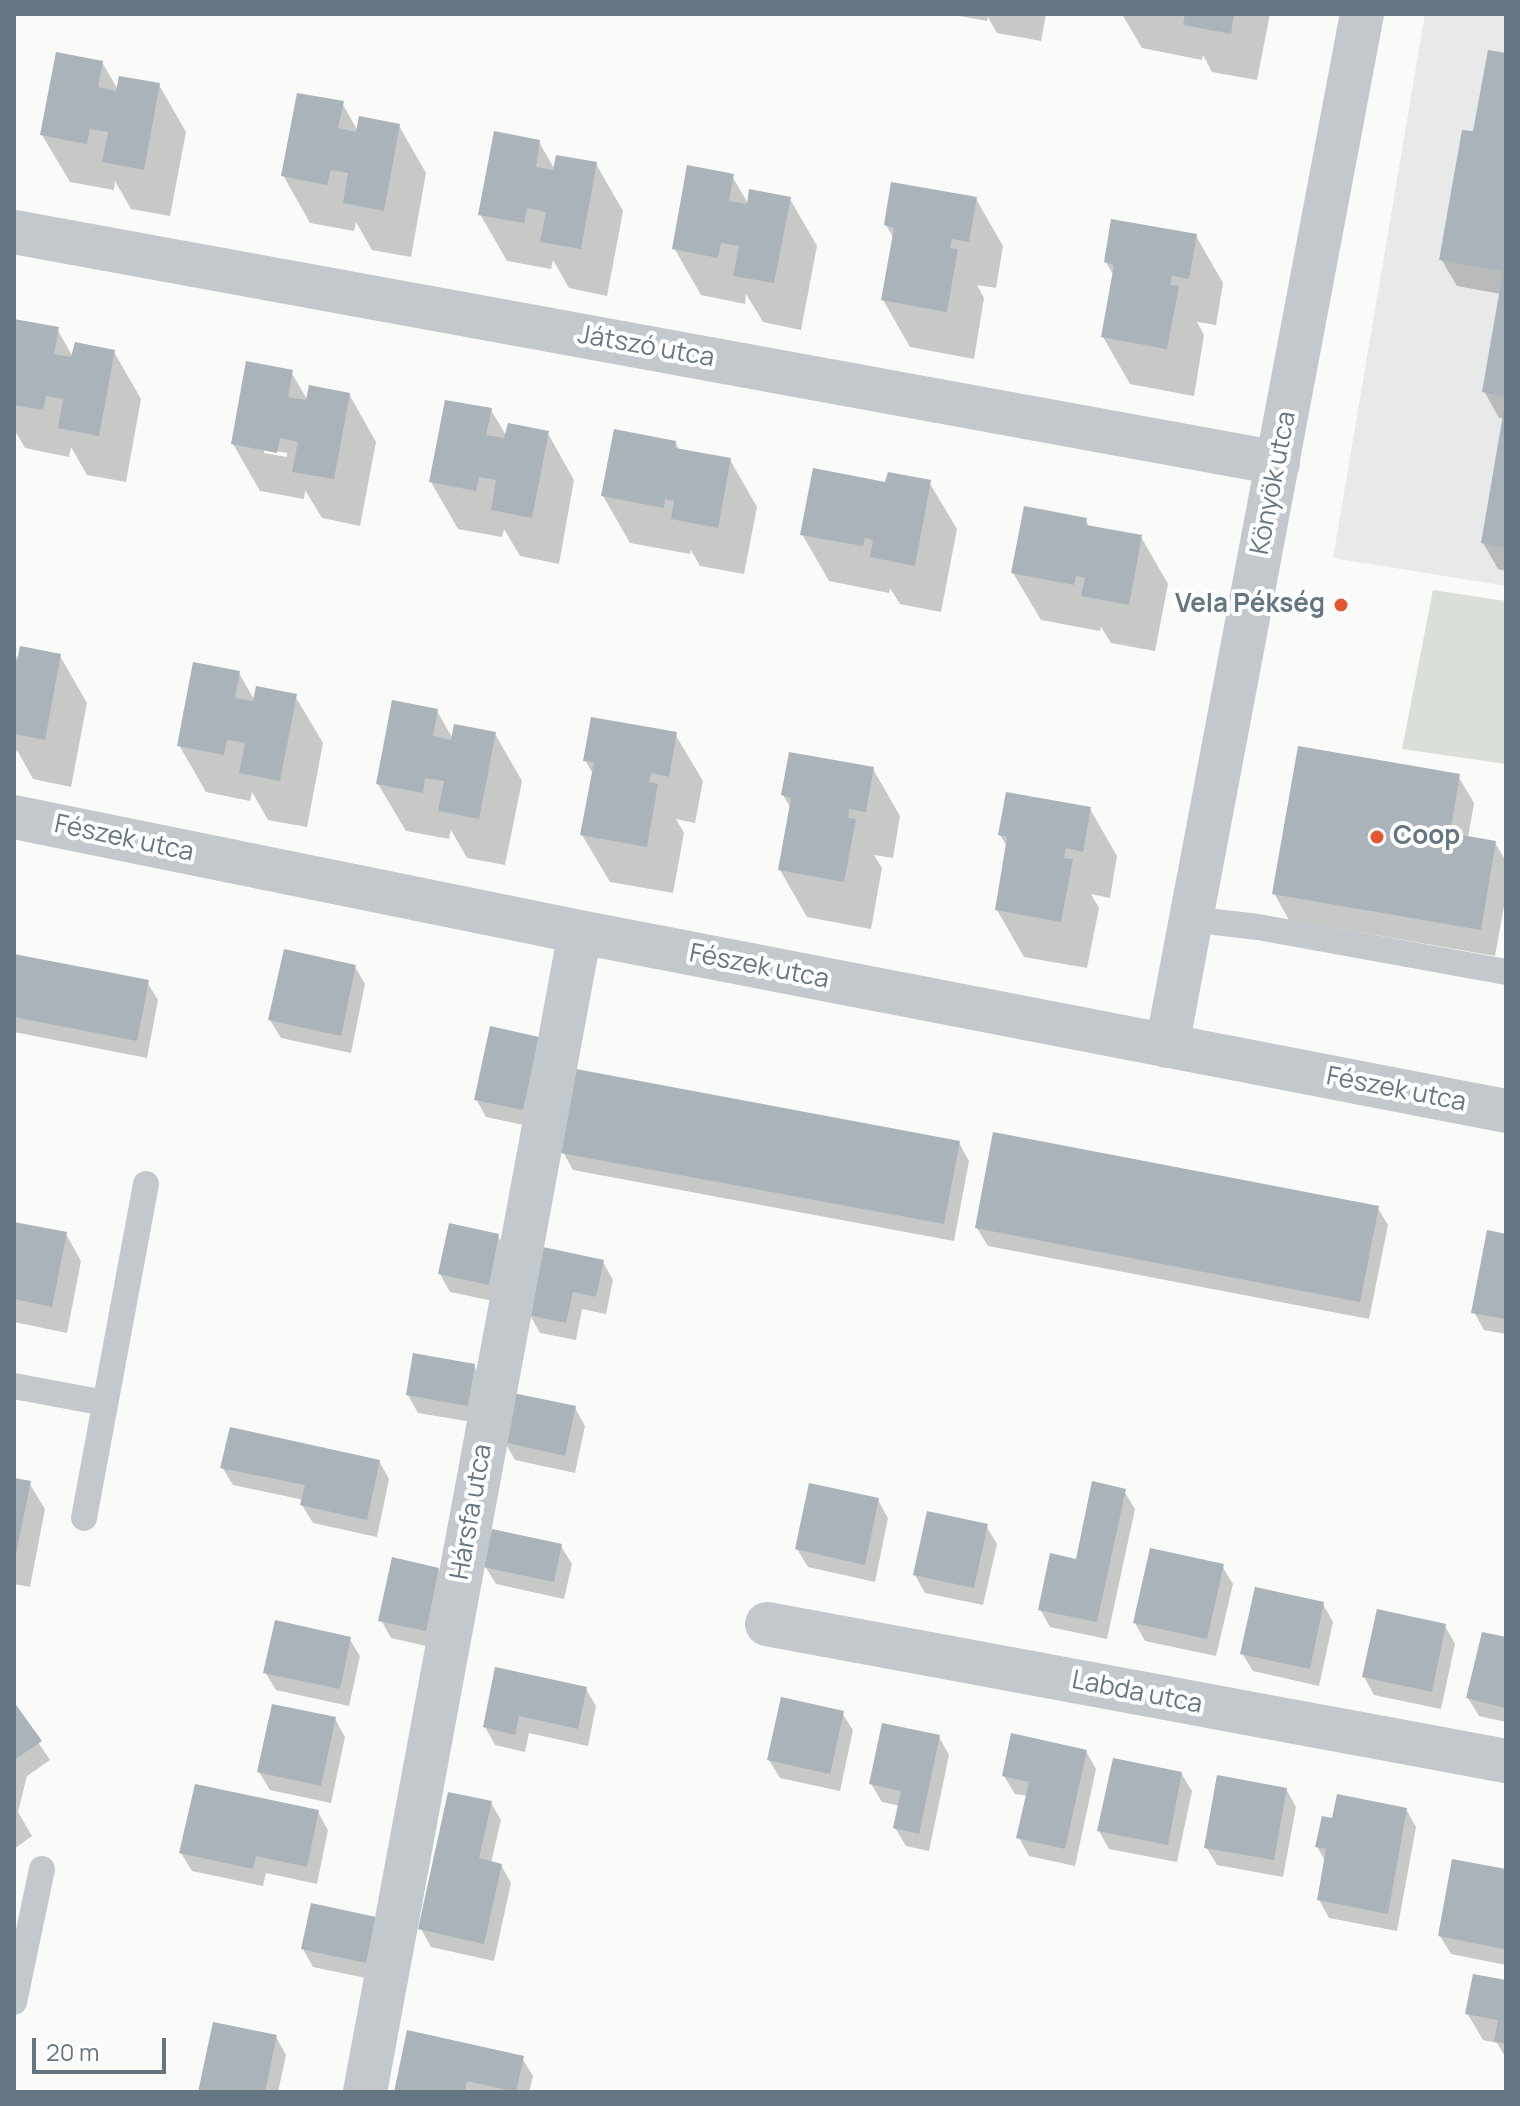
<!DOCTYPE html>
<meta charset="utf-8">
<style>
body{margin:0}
#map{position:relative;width:1520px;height:2106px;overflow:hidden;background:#fafaf8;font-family:Manrope,sans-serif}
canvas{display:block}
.frame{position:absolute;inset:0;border:16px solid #657683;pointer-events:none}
.scale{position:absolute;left:32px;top:2038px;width:134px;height:36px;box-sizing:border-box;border:4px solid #657683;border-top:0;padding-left:10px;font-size:24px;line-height:28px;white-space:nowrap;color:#657683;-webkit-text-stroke:6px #fff;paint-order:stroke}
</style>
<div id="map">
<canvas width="1520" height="2106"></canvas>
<div class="frame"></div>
<div class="scale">20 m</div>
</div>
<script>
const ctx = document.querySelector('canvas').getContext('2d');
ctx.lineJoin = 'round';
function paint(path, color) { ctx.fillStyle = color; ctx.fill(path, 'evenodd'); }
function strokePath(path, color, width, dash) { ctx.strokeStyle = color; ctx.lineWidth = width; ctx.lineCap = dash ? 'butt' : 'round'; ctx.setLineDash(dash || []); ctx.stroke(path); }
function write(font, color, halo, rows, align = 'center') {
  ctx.font = font + ' Manrope,sans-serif'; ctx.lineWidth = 8; ctx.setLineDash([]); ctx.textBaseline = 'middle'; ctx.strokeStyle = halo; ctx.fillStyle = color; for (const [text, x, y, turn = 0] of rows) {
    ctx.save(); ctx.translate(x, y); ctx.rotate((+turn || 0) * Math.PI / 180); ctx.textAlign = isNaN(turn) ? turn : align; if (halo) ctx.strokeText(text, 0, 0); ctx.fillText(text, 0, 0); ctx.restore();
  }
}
paint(new Path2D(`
 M1425,14h81v572l-173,-28z`), '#e8e9e9');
paint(new Path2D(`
 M1433,590l73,11v163l-104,-15z`), '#dadfd7');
paint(new Path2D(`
 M949,14h97l-5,27 -44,-8 -9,-16 -1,4z
 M1122,14h148l-13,66 -45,-8 -9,-17 -1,5 -60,-12z
 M1506,55v516l-8,-2 -15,-26 22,-124 -6,-1 -15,-27 17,-97 -44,-8 -16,-27 34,-125z
 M102,62l16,28 41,-5 27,47 -16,84 -39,-7 -16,-28 -1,9 -44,-8 -28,-47z
 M342,103l16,28 41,-5 27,47 -15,84 -39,-7 -16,-28 -2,9 -44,-8 -27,-48z
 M539,142l16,28 41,-6 27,47 -16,85 -38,-8 -16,-28 -2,9 -44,-8 -27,-47z
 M732,176l17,29 41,-6 27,47 -16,84 -38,-8 -17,-28 -1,10 -44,-9 -27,-47z
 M976,199l27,47 -7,42 -19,-3 7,13 -10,61 -64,-12 -27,-47 11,-61 -8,-14z
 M1196,236l27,47 -7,42 -19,-3 7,13 -10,61 -64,-12 -27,-47 11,-61 -8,-14z
 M14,321l43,8 16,28 41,-5 27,47 -15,83 -39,-7 -16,-28 -2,10 -44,-9 -11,-19z
 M291,372l17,29 41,-7 27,48 -16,84 -38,-8 -17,-28 -1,9 -44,-8 -27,-47zM264,449l23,4v4l-23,-4z
 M491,410l16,27 40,-5 27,48 -15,84 -39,-8 -16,-27 -2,8 -44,-8 -27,-47z
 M675,442l5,9 50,9 27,47 -13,67 -44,-8 -9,-16 -1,4 -60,-11 -27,-47z
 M929,482l28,47 -16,83 -41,-8 -10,-16 -1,5 -60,-12 -27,-47 85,-50z
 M1085,519l5,9 51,9 27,47 -13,67 -44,-8 -10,-16 -1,4 -59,-11 -28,-47z
 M14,652l5,9 41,-5 27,47 -16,84 -38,-8 -16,-29 -3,10z
 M239,673l16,28 40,-5 28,47 -16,84 -39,-7 -16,-28 -2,9 -44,-9 -27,-47z
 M437,711l16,28 42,-5 27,47 -17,84 -38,-7 -16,-28 -2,9 -43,-8 -28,-47z
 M675,734l28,47 -8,42 -19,-4 8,14 -11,60 -63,-11 -28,-47 11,-61 -8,-14z
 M873,769l27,47 -7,42 -19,-3 8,13 -11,61 -64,-12 -27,-47 11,-61 -8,-14z
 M1458,776l16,27 -6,35 27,5 11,18v34l-11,61 -206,-36 -15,-27z
 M1090,809l27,47 -7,42 -19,-4 8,14 -12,60 -63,-11 -27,-47 11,-62 -8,-13z
 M14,956l133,26 11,18 -11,58 -133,-26z
 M355,967l10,17 -14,69 -70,-15 -11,-18z
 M538,1039l-5,88 -47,-10 -10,-18z
 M959,1143l10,18 -15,80 -381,-71 -10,-18z
 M1377,1207l11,18 -19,94 -381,-73 -11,-18z
 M14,1224l52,10 15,27 -14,72 -53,-11z
 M498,1236l10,18 -10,48 -48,-10 -10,-18z
 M1506,1236v98l-22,-4 -10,-18z
 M603,1262l10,18 -7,34 -24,-5 -6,31 -36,-7 -10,-18z
 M474,1366l11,18 -7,39 -60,-10 -10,-18z
 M575,1408l10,18 -10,47 -60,-13 -10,-18z
 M379,1461l10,18 -12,58 -64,-14 -11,-18 2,-5 -71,-15 -11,-18z
 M14,1480l15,3 16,26 -15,78 -16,-3z
 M1124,1491l11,18 -28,130 -57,-12 -10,-18 37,-48z
 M878,1500l10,18 -13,64 -67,-15 -11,-18z
 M986,1526l11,18 -14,61 -58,-12 -10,-18z
 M561,1546l11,18 -8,35 -68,-15 -11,-18z
 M1222,1566l11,18 -17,72 -71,-15 -10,-18z
 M438,1569l10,18 -13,61 -44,-10 -10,-18z
 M1323,1604l10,18 -14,64 -66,-15 -11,-18z
 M1445,1626l10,18 -14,65 -67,-14 -10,-18z
 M349,1638l11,18 -11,50 -73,-16 -11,-18z
 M1506,1640v82l-27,-6 -11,-18z
 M586,1689l10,17 -8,40 -59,-13 -4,19 -30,-7 -10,-18z
 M14,1706l36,54 -23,16 -9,36 14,24 -18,13z
 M842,1713l11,17 -13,61 -60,-13 -11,-18z
 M335,1719l10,18 -14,66 -61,-13 -11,-18z
 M939,1737l10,18 -20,96 -23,-5 -11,-18 5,-22 -18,-4 -11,-18z
 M1086,1751l10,18 -21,97 -46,-10 -10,-18 9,-42 -13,-2 -11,-18z
 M1181,1773l11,18 -15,71 -68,-13 -10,-18z
 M1286,1789l10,18 -13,70 -66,-12 -11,-18z
 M491,1803l10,17 -10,43 10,2 10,18 -17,78 -63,-14 -10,-18z
 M1406,1809l10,18 -19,104 -68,-13 -10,-18 7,-38 -9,-15 17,-27z
 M318,1812l10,18 -11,54 -51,-11 -3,13 -71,-15 -11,-18z
 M1454,1861l52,10v94l-55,-11 -11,-18z
 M375,1918v62l-62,-13 -10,-18z
 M1506,1982v76l-9,-15 -14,-3 -16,-27z
 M276,2037l10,18 -8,37h-78z
 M522,2058l11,18 -4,16h-133z`), '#0003');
paint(new Path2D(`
 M1185,14h49l-3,20 -48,-9z
 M1488,50l18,3v343l-24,-4 21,-121 -64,-11 23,-130 11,1z
 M56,52l47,9 -5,26 18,4 3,-15 41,7 -16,87 -42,-8 6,-30 -18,-3 -3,15 -47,-9z
 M297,93l47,8 -6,27 18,4 3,-16 41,8 -16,87 -41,-8 5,-30 -17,-3 -4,15 -46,-9z
 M494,131l46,9 -4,27 17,3 3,-15 41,7 -16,87 -41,-7 6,-30 -19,-4 -3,15 -46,-8z
 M687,165l47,9 -5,27 18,3 2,-15 42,8 -17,86 -41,-7 6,-30 -18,-3 -3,15 -46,-9z
 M891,182l86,15 -8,45 -17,-3 -2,9 8,1 -11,63 -66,-12 13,-72 -10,-3z
 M1111,219l86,15 -8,45 -17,-3 -2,9 9,1 -12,63 -66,-12 13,-72 -10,-3z
 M14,319l45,8 -5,27 17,3 4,-15 40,8 -16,86 -41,-8 5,-29 -17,-3 -3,14 -29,-5z
 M246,361l47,9 -5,27 18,3 3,-15 41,8 -16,86 -42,-7 6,-30 -18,-4 -3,15 -46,-9z
 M445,400l47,8 -6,27 18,3 4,-15 41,8 -17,87 -41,-8 5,-30 -17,-3 -3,14 -47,-9z
 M1504,409h2v139l-25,-5z
 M614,429l62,12 -1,7 56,10 -13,70 -47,-9 3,-18 -9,-2 -1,9 -63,-12z
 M813,468l72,14 3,-10 43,8 -16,86 -45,-9 3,-17 -8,-2 -2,8 -63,-11z
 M1024,506l63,12 -1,7 56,10 -13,70 -48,-9 4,-18 -9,-2 -2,9 -63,-12z
 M20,646l41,8 -16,86 -31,-6v-73h3z
 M193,662l47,9 -5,27 18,3 3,-15 41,8 -17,87 -41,-8 6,-30 -18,-3 -3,15 -47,-9z
 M392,700l46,9 -5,27 18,4 3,-16 42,8 -17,87 -41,-8 6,-30 -19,-3 -2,15 -47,-9z
 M591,717l86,15 -8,45 -18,-4 -2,9 9,2 -11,63 -67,-12 14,-73 -11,-1z
 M1298,746l162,28 -10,59 46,8 -15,89 -209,-36z
 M789,752l85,15 -8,45 -17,-3 -1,9 8,1 -12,63 -66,-12 13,-72 -10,-3z
 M1006,792l85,15 -8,45 -17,-4 -2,10 9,1 -12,63 -66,-12 12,-73 -9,-2z
 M284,949l72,16 -15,71 -73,-16z
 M14,954l135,26 -12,61 -123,-24z
 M490,1026l49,11 -16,73 -49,-10z
 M576,1069l384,72 -16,83 -383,-71z
 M993,1132l386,74 -19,96 -385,-74z
 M14,1222l53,10 -15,75 -38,-8z
 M449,1223l50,11 -10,51 -51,-11z
 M1487,1230l19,4v85l-35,-6z
 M543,1247l61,13 -8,37 -23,-5 -7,31 -38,-8z
 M413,1353l62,11 -7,42 -62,-11z
 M513,1393l63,13 -11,50 -62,-14z
 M230,1427l150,33 -13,60 -67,-15 5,-20 -85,-17z
 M14,1478l17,3 -16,78h-1z
 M1092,1481l34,8 -29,133 -59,-12 12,-57 26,6z
 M809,1483l70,15 -14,67 -70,-16z
 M927,1511l61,13 -14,64 -61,-13z
 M492,1529l70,15 -8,38 -71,-15z
 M1150,1548l74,16 -17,75 -74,-16z
 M392,1557l47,11 -13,63 -48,-10z
 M1255,1587l69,15 -14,67 -70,-15z
 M1377,1609l69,15 -14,68 -70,-15z
 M275,1620l76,17 -11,52 -77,-16z
 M1482,1632l24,5v71l-40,-10z
 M495,1667l92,20 -9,42 -59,-13 -4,19 -32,-8z
 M781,1697l63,14 -14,63 -63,-14z
 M14,1702l28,39 -25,17 -2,9z
 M272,1704l64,13 -15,69 -64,-14z
 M882,1723l58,12 -21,99 -26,-6 8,-37 -32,-7z
 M1011,1733l76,17 -22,99 -49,-11 13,-56 -27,-6z
 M1113,1758l69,14 -14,73 -71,-14z
 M1217,1775l70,13 -13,72 -70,-12z
 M195,1784l124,26 -12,57 -51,-11 -3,13 -74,-16z
 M448,1792l44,9 -13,57 23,6 -18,80 -66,-15z
 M1337,1794l70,14 -19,106 -71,-14 9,-51 -11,-2 7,-31 10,2z
 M1452,1859l54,10 -2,80 -66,-13z
 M311,1903l65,14 -10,46 -65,-14z
 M1473,1974l33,6v64l-12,-3 4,-21 -33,-6z
 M213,2022l64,13 -12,57h-67z
 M407,2030l117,26 -8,36 -49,-11 -2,11h-71z`), '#aab3b9');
strokePath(new Path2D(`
 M1190,919l68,8 248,45
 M14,1386l91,17
 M84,1518l62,-334
 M14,2002l28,-133`), '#c3c8cc', 26);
strokePath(new Path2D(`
 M14,232l1264,231
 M14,817l566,115 926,179
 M1167,1046l195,-1032
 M767,1624l739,137
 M365,2092l215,-1160`), '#c3c8cc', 44);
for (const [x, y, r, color] of [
 [1341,605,8,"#e4572e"],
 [1377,837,8,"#e4572e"]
]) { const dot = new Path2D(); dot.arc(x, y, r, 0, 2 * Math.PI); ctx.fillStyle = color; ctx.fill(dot); strokePath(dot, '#fff', 3); }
write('26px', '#657683', '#fff', [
 ["Játszó utca",646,347,10],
 ["Könyök utca",1274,483,-79],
 ["Fészek utca",124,839,12],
 ["Fészek utca",759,967,11],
 ["Fészek utca",1396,1090,11],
 ["Hársfa utca",472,1512,-80],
 ["Labda utca",1137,1693,11]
]);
write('bold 26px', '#657683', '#fff', [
 ["Vela Pékség",1325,605],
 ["Coop",1393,837,"left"]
], 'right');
</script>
